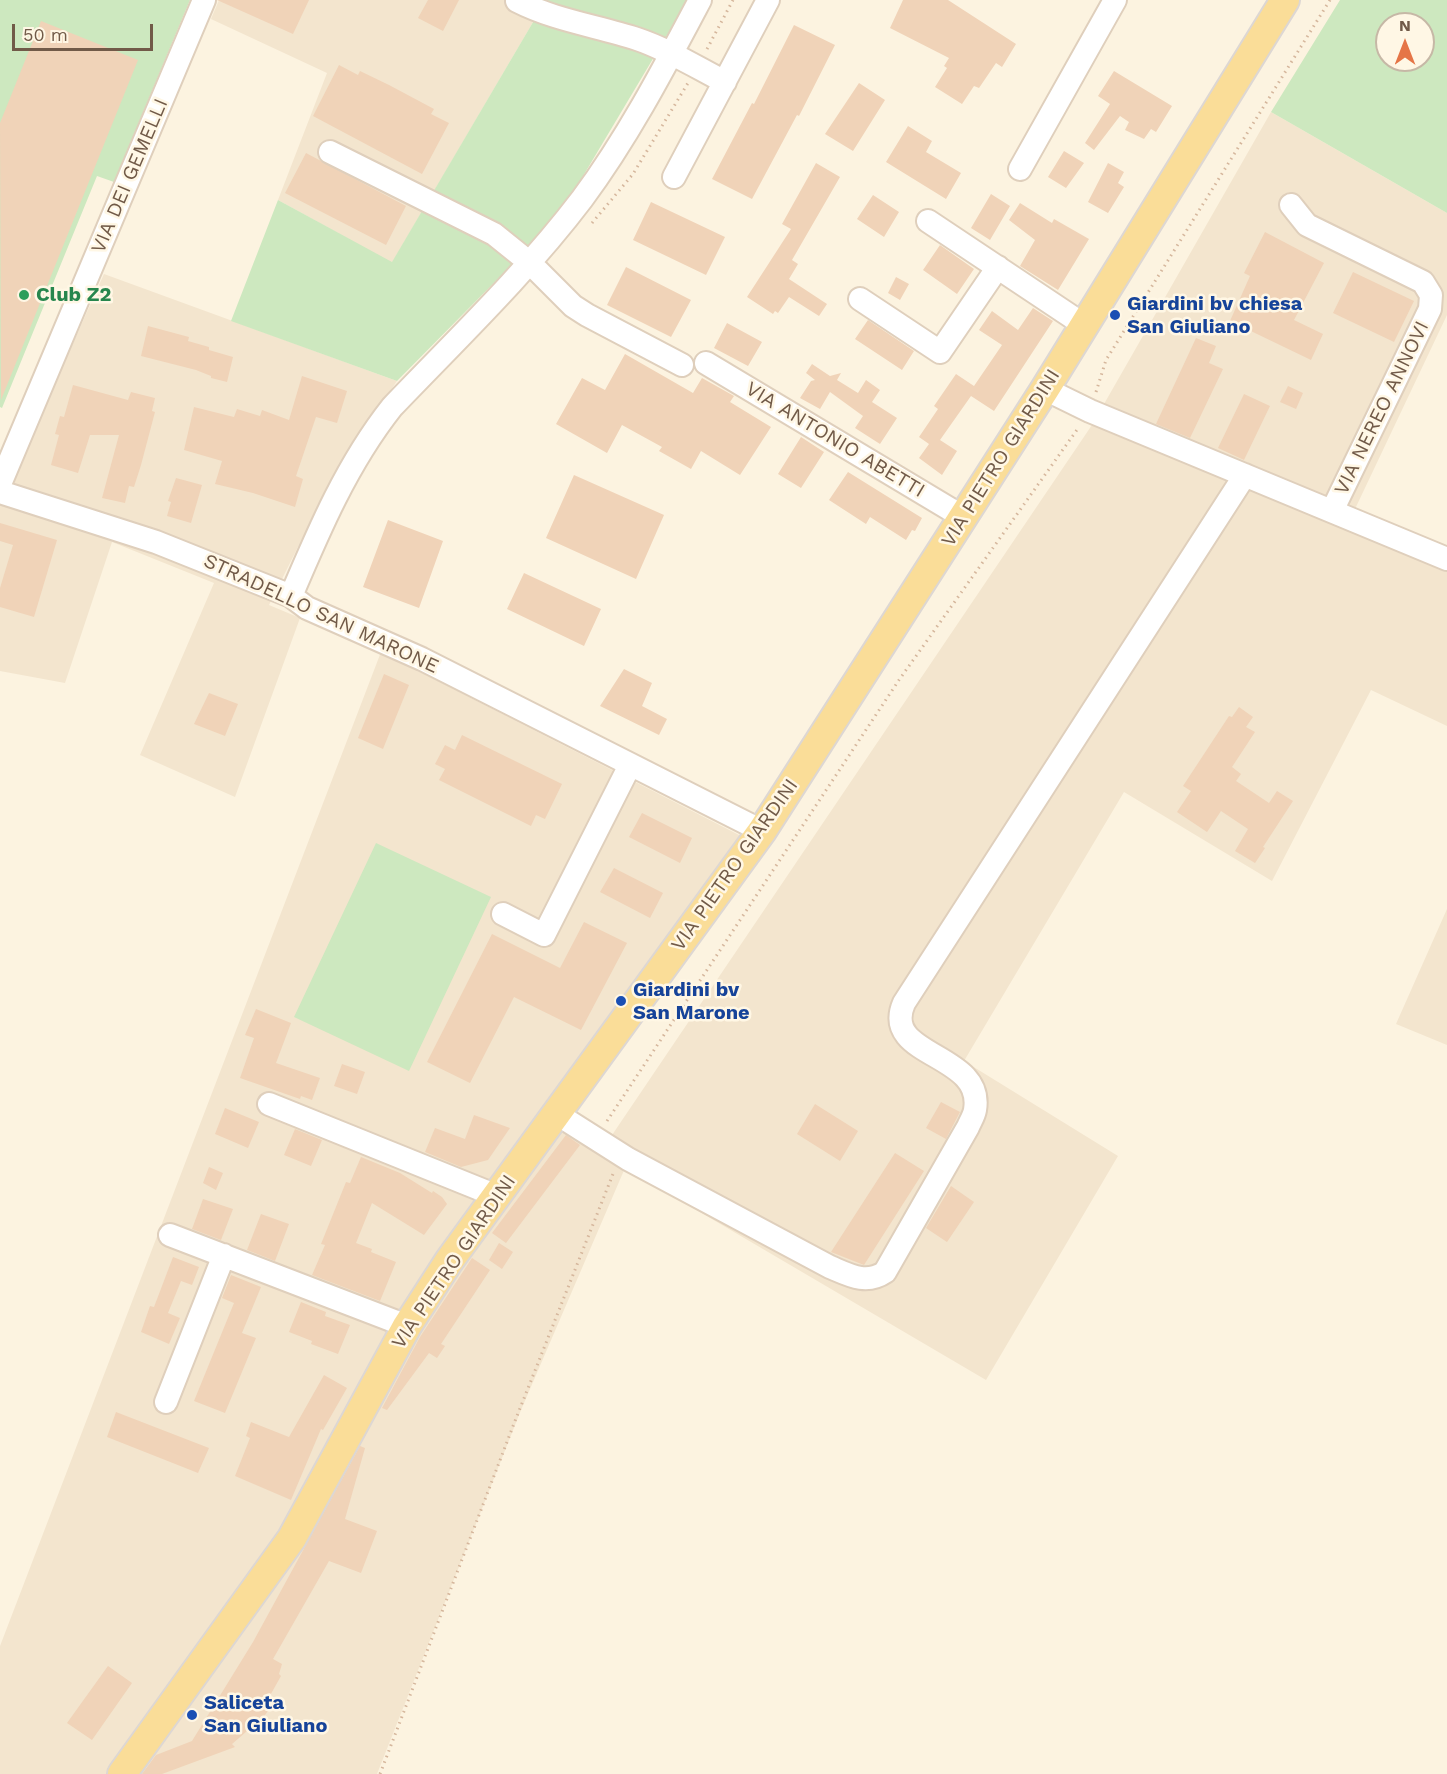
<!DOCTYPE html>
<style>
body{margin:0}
#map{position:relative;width:1447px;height:1774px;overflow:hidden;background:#fcf3e0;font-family:"Work Sans",sans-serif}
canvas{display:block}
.north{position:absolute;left:1375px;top:12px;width:60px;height:60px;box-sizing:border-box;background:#fff7e5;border:2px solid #c6b8a6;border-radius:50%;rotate:0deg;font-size:16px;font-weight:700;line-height:24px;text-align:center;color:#715a48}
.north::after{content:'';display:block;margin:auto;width:21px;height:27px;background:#e57546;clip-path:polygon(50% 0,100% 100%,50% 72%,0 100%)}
.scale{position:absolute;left:12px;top:24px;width:141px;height:27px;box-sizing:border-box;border:3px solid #715a48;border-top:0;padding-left:8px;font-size:18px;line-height:21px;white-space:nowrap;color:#715a48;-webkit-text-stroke:4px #fff7e5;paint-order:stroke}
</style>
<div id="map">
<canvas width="1447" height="1774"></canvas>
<div class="north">N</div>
<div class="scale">50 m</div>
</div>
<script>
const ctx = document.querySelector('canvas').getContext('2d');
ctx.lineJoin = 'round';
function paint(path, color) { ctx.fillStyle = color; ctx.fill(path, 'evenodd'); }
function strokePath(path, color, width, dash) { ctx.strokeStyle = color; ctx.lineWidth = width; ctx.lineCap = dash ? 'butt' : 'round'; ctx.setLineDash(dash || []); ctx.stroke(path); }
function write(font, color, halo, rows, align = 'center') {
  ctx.font = font + ' "Work Sans",sans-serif'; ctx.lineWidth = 5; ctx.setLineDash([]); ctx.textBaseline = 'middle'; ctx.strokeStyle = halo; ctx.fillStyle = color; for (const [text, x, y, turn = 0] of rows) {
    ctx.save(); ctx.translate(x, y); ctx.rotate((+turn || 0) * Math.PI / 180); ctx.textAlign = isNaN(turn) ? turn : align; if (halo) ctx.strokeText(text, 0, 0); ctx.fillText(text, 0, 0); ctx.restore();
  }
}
paint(new Path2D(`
 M219,0h327l-154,263 -114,-63 49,-127 -116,-54z
 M1271,112l176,101v102l-92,194 -251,-105z
 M104,274l293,107 -61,90 -67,134 31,13 -65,179 -95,-42 74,-172 -102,-41 -47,141 -65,-12v-165z
 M1096,419l351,149v158l-76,-36 -99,191 -148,-89 -160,269 154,95 -132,224 -361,-212 -104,242 -144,364h-377v-128l381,-994 362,185 -201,282 83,48 -15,-29z
 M1447,909v136l-51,-21z`), '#f3e5ce');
paint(new Path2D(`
 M0,0h190l-76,182 -17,-6 -95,232 -2,-1z
 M546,0h142l-130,218 -161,163 -166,-60 47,-121 114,62z
 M1340,0h107v213l-176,-101zM1387,24h36v36h-36z
 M376,843l115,54 -82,174 -115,-54z`), '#cde8bf');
paint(new Path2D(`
 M217,0h92l-16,34z
 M428,0h31l-16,31 -25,-13z
 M903,0h45l68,44 -14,23 -6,-4 -17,25 -5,-2 -12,18 -27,-17 12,-19 -3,-2 5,-8 -59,-30z
 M41,21l97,39 -137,340 -1,-277z
 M794,25l41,20 -36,71 -2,-1 -45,84 -40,-20 40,-76 2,1z
 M339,65l19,10 2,-4 29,14 45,24 -3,5 18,9 -27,51 -109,-58z
 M1114,71l58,35 -16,26 -5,-3 -7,10 -19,-9 4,-8 -9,-6 -26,34 -9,-7 25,-39 -12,-8z
 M859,83l26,17 -32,51 -28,-17z
 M908,126l24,15 -6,11 35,21 -15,26 -60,-37z
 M1064,151l20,12 -18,25 -18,-11z
 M306,153l100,53 -20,39 -101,-52z
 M816,163l24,14 -48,83 6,4 -9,15 38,25 -8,12 -30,-19 -11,16 -3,-2 -2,3 -26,-17 44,-68 -9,-5z
 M1108,163l16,9 -6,11 6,4 -16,26 -20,-11z
 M991,194l19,12 -20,34 -19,-12z
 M873,195l26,17 -15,25 -27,-18z
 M651,202l74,35 -19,38 -73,-35z
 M1020,203l32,20 2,-4 35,20 -31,51 -38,-24 15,-26 -26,-20z
 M1265,232l59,31 -30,57 29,14 -12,26 -81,-39 20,-45 -6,-3z
 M940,245l34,24 -17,25 -34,-24z
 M626,267l65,33 -20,37 -64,-32z
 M1353,272l61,29 -20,41 -61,-29z
 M896,277l13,7 -9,16 -12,-7z
 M1033,308l20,13 -59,90 -23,-15 -31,44 17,11 -15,24 -23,-17 10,-14 -10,-7 19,-28 -4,-3 22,-32 18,12 28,-41 -23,-15 13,-19 26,19z
 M868,320l46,31 -12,19 -47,-31z
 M727,323l35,19 -14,24 -34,-18z
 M148,326l41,11 -1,4 21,6v3l24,7 -6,25 -16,-4v-2l-15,-6 -55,-14z
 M1196,338l20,8 -7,17 14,6 -33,69 -34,-14z
 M625,354l68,39 9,-15 32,18 -4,6 41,25 -31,48 -39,-24 -10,18 -32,-18 3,-4 -40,-22 -15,28 -51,-29 26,-46 23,12z
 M812,364l18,12 11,-3 -4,7 21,13 8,-13 14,10 -8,12 25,16 -17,26 -25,-16 8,-12 -33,-24 -10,17 -20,-11 11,-17 4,-1 -9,-7z
 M302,376l45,15 -10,32 -21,-6 -20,59 7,3 -8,28 -42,-14 -38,-9 7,-23 -38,-11 10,-43 40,10 3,-8 23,7 2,-6 27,10z
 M73,385l55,15 3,-8 24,6 -3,13 3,1 -14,53 -7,22 -5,-1 -4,17 -23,-5 17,-63h-29l-12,38 -27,-8 8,-30 -4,-1 5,-18 4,1z
 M1288,386l15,7 -7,16 -16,-7z
 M1244,394l26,12 -26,54 -26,-12z
 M801,437l23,15 -23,36 -23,-14z
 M848,472l74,46 -7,13 -3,-1 -6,10 -36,-23 -4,7 -37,-24z
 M574,475l90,40 -28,64 -90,-41z
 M176,478l26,7 -11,38 -24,-7 4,-14 -3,-1z
 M388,520l55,21 -24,67 -56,-21z
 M0,523l57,17 -23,77 -34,-10v-19l13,-43 -13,-4z
 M524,573l77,36 -17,37 -77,-37z
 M624,669l28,14 -10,23 25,13 -8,16 -59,-29z
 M384,674l25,11 -26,64 -25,-11z
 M209,693l29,11 -13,32 -31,-12z
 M1239,707l14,10 -7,10 9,5 -23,35 9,7 -5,7 33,22 8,-12 16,10 -30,46 2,1 -10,15 -20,-12 13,-22 -27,-18 -14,21 -30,-20 14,-21 -8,-5 46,-70 3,1z
 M462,735l100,49 -17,35 -9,-4 -5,11 -92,-46 6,-11 -10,-5 10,-19 10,5z
 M642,813l50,25 -12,25 -51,-26z
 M614,868l49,25 -13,25 -50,-26z
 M584,922l43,21 -46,87 -67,-33 -44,86 -43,-21 65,-128 68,34z
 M256,1009l35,14 -15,40 44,15 -8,22 -11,-4 -1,3 -60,-21 14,-40 -9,-3z
 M342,1064l23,8 -8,22 -23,-8z
 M941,1102l19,10 -14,27 -20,-11z
 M815,1104l43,27 -18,30 -43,-27z
 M225,1108l34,14 -11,26 -33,-14z
 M474,1115l36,13 -22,32 -27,7 -36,-15 10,-24 30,11z
 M295,1129l27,11 -11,26 -27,-11z
 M566,1135l14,10 -74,98 -14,-10z
 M895,1153l29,18 -60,94 -33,-13z
 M361,1157l39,16 32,20 1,-2 9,6 5,7 -23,31 -52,-32 -16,40 16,6 -1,3 25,10 -16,39 -68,-26 13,-30 -4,-1 25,-62 4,1z
 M209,1167l14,6 -7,17 -13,-7z
 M951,1186l23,16 -27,40 -21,-14z
 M203,1199l30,10 -12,31 -29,-11z
 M261,1214l28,10 -14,37 -28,-11z
 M499,1243l14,9 -11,17 -13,-9z
 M173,1257l26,10 -7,18 -11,-4 -13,32 12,5 -11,26 -28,-12 9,-26 4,1z
 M472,1258l18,12 -49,74 4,2 -8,12 -8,-5 -42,57 -5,-2 38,-71z
 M231,1275l30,12 -19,46 14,5 -31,75 -31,-12 40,-98 -12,-5z
 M301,1302l25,10 -1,4 25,9 -12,29 -27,-10 1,-3 -23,-9z
 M324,1375l23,13 -24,42 -2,-1 -30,71 -56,-24 15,-38 -4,-2 5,-14 38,15z
 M116,1412l93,36 -11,25 -91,-36z
 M360,1446l5,2 -20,71 32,12 -16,42 -32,-12 -56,98 9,5 -3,10 2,2 -18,32 5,3 -12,16 -2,-2 -22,19 3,3 -73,27h-20l14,-19 36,-14 61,-99z
 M108,1666l24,17 -40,57 -25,-17z`), '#f0d3b8');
const minor = new Path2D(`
 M517,1c37,19 80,25 120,38 30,10 59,28 88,43
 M330,152l164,82 36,29 43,43 14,9 95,50
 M1020,169l95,-169
 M674,177l94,-177
 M1291,205l16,20 116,57 8,13 -1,14 -98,202
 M928,221l156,104
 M860,299l80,53 58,-85
 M706,363l257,154
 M1045,389l45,22 357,148
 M0,484l204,-484
 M0,492l156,50 135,54 16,12 115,51 340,172
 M291,596c28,-66 56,-132 101,-189 65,-68 133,-133 190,-208 46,-62 82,-131 118,-199
 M503,914l41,21 86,-170
 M269,1104l228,92
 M557,1114l71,45 202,108c19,8 36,18 55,5l83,-145c2,-5 6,-11 7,-17 10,-58 -95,-52 -71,-107l341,-528
 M170,1235l237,91
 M166,1402l58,-147`);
const major = new Path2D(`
 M122,1774l170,-236 115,-212 42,-65 313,-430 283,-442 240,-389`);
strokePath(minor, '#dfcfbc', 26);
strokePath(major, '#ddd7d3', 32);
strokePath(new Path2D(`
 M707,49l26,-49
 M592,223l41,-49 55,-91
 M1096,392l10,-32 224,-360
 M607,1121l292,-441 180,-253
 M380,1774l135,-353 98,-247`), '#d5b69c', 3, [1.5, 4.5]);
strokePath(minor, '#fff', 22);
strokePath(major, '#fadd98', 28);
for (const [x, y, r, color] of [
 [24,295,6,"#2e9e5b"],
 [1115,315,6,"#1a4fb4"],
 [621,1001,6,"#1a4fb4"],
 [192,1715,6,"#1a4fb4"]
]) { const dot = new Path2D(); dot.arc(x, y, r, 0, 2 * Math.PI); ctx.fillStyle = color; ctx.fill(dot); strokePath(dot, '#fff7e5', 2); }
write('20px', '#715a48', '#fff7e5', [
 ["VIA DEI GEMELLI",130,176,-67],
 ["VIA NEREO ANNOVI",1382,408,-64],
 ["VIA ANTONIO ABETTI",835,440,31],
 ["VIA PIETRO GIARDINI",1001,458,-58],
 ["STRADELLO SAN MARONE",321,614,25],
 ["VIA PIETRO GIARDINI",735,865,-55],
 ["VIA PIETRO GIARDINI",454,1262,-56]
]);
write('bold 20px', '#27864d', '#fff7e5', [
 ["Club Z2",36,295]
], 'left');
write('bold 20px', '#164399', '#fff7e5', [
 ["Giardini bv chiesa",1127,304],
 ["San Giuliano",1127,327],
 ["Giardini bv",633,990],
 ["San Marone",633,1013],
 ["Saliceta",204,1703],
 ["San Giuliano",204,1726]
], 'left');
</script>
